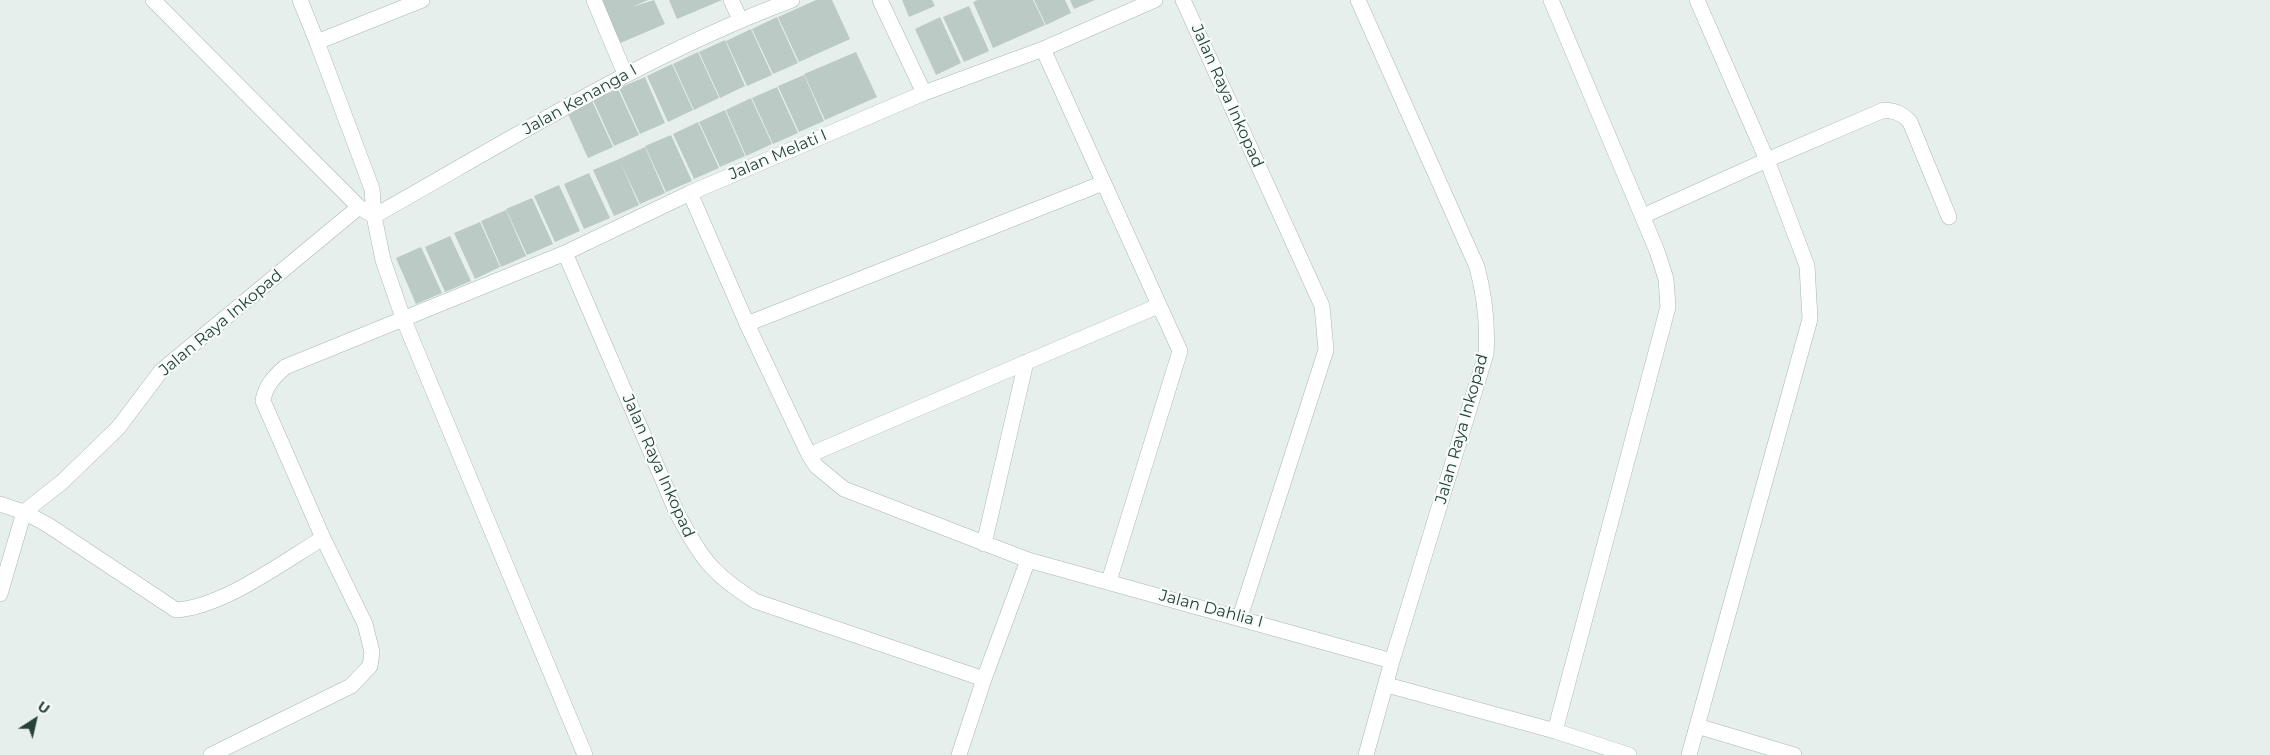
<!DOCTYPE html>
<style>
body{margin:0}
#map{position:relative;width:2270px;height:755px;overflow:hidden;background:#e6efeb;font-family:Montserrat,sans-serif}
canvas{display:block}
.north{position:absolute;left:10px;top:695px;width:50px;height:50px;-webkit-text-stroke:4px #f7fbf9;paint-order:stroke;rotate:35deg;font-size:14px;font-weight:700;line-height:20px;text-align:center;color:#24423a}
.north::after{content:'';display:block;margin:auto;width:18px;height:22px;background:#24423a;clip-path:polygon(50% 0,100% 100%,50% 72%,0 100%)}
</style>
<div id="map">
<canvas width="2270" height="755"></canvas>
<div class="north">U</div>
</div>
<script>
const ctx = document.querySelector('canvas').getContext('2d');
ctx.lineJoin = 'round';
function paint(path, color) { ctx.fillStyle = color; ctx.fill(path, 'evenodd'); }
function strokePath(path, color, width, dash) { ctx.strokeStyle = color; ctx.lineWidth = width; ctx.lineCap = dash ? 'butt' : 'round'; ctx.setLineDash(dash || []); ctx.stroke(path); }
function write(font, color, halo, rows, align = 'center') {
  ctx.font = font + ' Montserrat,sans-serif'; ctx.lineWidth = 4.5; ctx.setLineDash([]); ctx.textBaseline = 'middle'; ctx.strokeStyle = halo; ctx.fillStyle = color; for (const [text, x, y, turn = 0] of rows) {
    ctx.save(); ctx.translate(x, y); ctx.rotate((+turn || 0) * Math.PI / 180); ctx.textAlign = isNaN(turn) ? turn : align; if (halo) ctx.strokeText(text, 0, 0); ctx.fillText(text, 0, 0); ctx.restore();
  }
}
paint(new Path2D(`
 M599,0h49l-16,7 22,-7 11,24 -47,20z
 M669,0h53l-45,19z
 M816,0h16l18,39 -51,23 -21,-45z
 M902,0h30l3,6 -26,11z
 M978,0h55l12,25 -52,23 -20,-46z
 M1034,0h31l6,13 -25,12z
 M1070,0h25l-21,9z
 M969,6l20,45 -25,11 -21,-45z
 M777,17l21,46 -25,11 -21,-45z
 M940,17l21,46 -25,12 -21,-46z
 M751,29l21,46 -25,11 -21,-45z
 M725,40l20,46 -25,12 -21,-46z
 M698,52l21,46 -25,12 -21,-46z
 M856,52l21,45 -52,23 -21,-46z
 M672,64l21,46 -25,12 -21,-46z
 M804,75l20,46 -25,11 -21,-46z
 M645,77l20,46 -25,11 -21,-46z
 M777,87l21,46 -25,11 -21,-46z
 M618,89l21,46 -25,11 -21,-46z
 M751,98l21,46 -26,12 -20,-46z
 M592,101l21,46 -25,11 -21,-46z
 M725,110l20,46 -25,11 -21,-45z
 M698,122l21,46 -25,11 -21,-45z
 M671,135l21,46 -26,11 -21,-46z
 M645,147l20,46 -25,11 -21,-45z
 M619,159l20,46 -25,11 -21,-46z
 M589,173l21,45 -26,11 -20,-45z
 M559,185l21,46 -25,11 -21,-46z
 M532,198l21,46 -26,11 -21,-46z
 M506,210l20,46 -25,11 -20,-46z
 M480,222l20,45 -25,12 -21,-46z
 M450,236l21,45 -26,11 -20,-45z
 M421,247l21,46 -26,11 -20,-46z`), '#bbcac4');
const minor = new Path2D(`
 M153,0l206,207 15,9 9,44 20,58 182,437
 M300,0l17,42 55,147 2,27c137,-77 271,-161 418,-216
 M594,0l31,74
 M731,0l9,19
 M880,0l44,93
 M1183,0l139,306 4,44 -86,267
 M1358,0l119,267c8,30 11,56 9,87l-94,307 -26,94
 M1551,0l106,251 9,28 2,28 -113,424
 M317,42l105,-42
 M1043,49l137,302 -71,230
 M690,193l57,131 62,131 7,11 28,23 184,71 364,101
 M1643,216l124,-56 117,-50c11,1 18,3 26,12l39,95
 M565,253l112,260c24,45 34,60 78,88l229,78
 M747,324l356,-141
 M809,455l349,-149
 M0,504l24,8 24,13 128,85c47,-3 107,-48 147,-72
 M984,544l42,-182
 M0,594l24,-82 38,-30 56,-54 43,-57 198,-164
 M1387,685l168,46 74,24
 M1697,726l97,29
 M211,755l140,-69 19,-20 2,-14 -7,-28 -42,-86 -60,-137c2,-15 11,-24 22,-34l280,-114 125,-60 234,-100 119,-44 112,-49
 M959,755l25,-76 44,-119
 M1689,755l121,-436 -3,-53 -40,-106 -70,-160`);
strokePath(minor, '#a8b8b2', 16);
strokePath(minor, '#fff', 15);
write('16px', '#24423a', '#f7fbf9', [
 ["Jalan Raya Inkopad",1227,96,66],
 ["Jalan Kenanga I",580,100,-29],
 ["Jalan Melati I",778,155,-23],
 ["Jalan Raya Inkopad",221,323,-40],
 ["Jalan Raya Inkopad",1462,429,-74],
 ["Jalan Raya Inkopad",658,466,66],
 ["Jalan Dahlia I",1211,609,15]
]);
</script>
